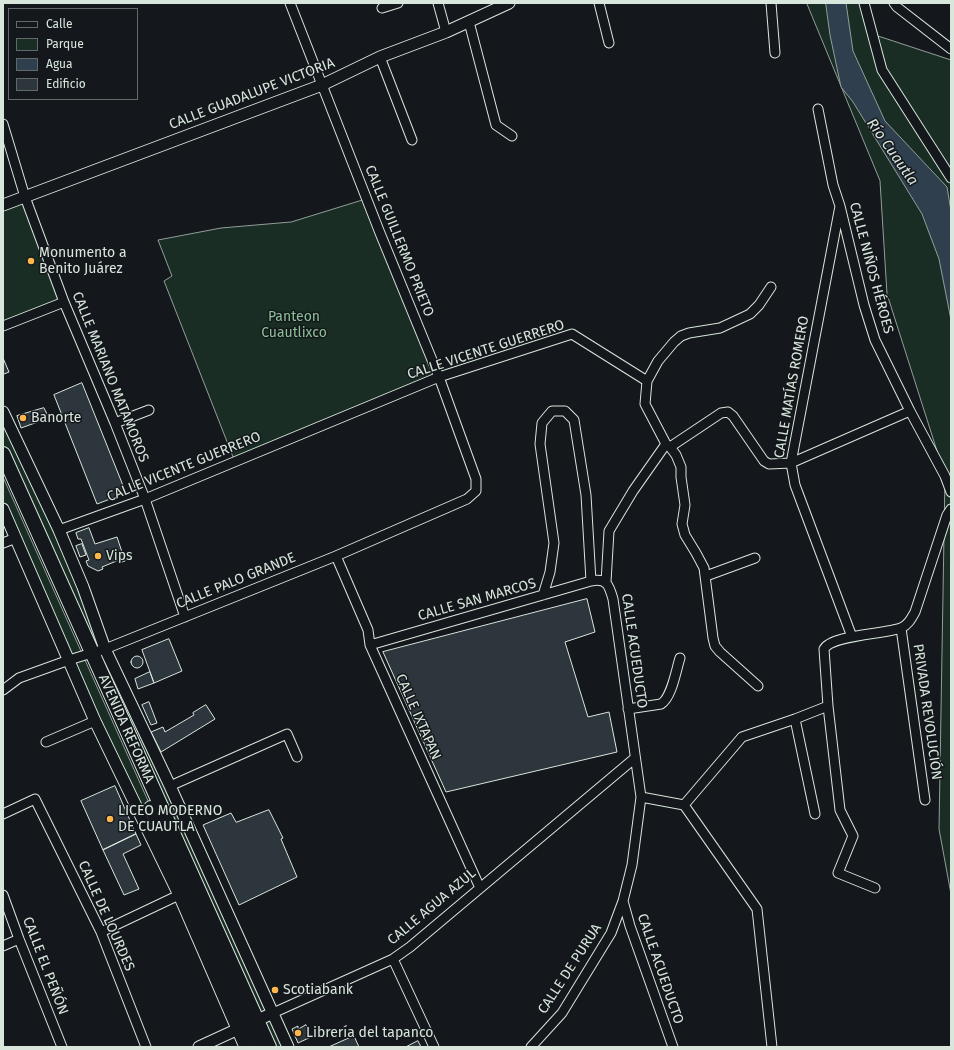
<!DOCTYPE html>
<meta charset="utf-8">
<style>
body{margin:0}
#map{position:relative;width:954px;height:1050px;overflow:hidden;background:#14181c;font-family:"Fira Sans",sans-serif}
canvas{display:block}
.frame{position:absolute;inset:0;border:4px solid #d8e6dc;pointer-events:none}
.legend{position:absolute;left:8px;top:8px;width:130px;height:92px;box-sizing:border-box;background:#14181c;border:1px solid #626a69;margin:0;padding:5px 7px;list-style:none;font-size:12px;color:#d8e6dc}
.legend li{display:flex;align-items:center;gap:8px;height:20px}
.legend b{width:20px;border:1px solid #626a69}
</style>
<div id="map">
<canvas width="954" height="1050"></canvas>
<div class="frame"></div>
<ul class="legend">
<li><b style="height:5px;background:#14181c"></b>Calle</li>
<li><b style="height:11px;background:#1a2d24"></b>Parque</li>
<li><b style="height:11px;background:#2f3f4d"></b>Agua</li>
<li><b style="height:11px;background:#2c363c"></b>Edificio</li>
</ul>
</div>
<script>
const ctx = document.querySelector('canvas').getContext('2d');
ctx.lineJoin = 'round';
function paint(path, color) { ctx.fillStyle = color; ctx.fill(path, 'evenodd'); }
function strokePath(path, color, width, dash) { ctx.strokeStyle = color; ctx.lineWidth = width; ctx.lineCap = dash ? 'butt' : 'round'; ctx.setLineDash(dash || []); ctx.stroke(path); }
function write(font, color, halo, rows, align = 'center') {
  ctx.font = font + ' "Fira Sans",sans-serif'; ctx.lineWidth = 3; ctx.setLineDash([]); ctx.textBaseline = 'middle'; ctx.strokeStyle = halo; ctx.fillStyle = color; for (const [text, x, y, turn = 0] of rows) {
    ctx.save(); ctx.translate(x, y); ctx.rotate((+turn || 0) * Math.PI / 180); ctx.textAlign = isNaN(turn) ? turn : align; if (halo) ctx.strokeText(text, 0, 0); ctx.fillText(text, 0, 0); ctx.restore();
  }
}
const green = new Path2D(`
 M807,3h58l7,31 79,26v834l-12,-65 6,-353 -58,-182 -7,-113z
 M25,197l39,105 -61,24v-121z
 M367,199l72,178 -204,85 -71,-181 8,-5 -14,-36 63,-12 70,-6z
 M3,412l80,175 205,460h-19l-266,-593z
 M3,477l228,509 14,61 -242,-538z`);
paint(green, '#1a2d24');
strokePath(green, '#939e99', 1);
const water = new Path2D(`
 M826,3h20l7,48 32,70 62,66 4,24v109l-12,-61 -17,-45 -69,-112 -12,-15 -11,-52z`);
paint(water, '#2f3f4d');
strokePath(water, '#939e99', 1);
const building = new Path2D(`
 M3,358l6,14 -5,2h-1z
 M82,383l44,110 -29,11 -43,-109z
 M44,408l5,10 -28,10 -4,-12z
 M89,528l6,16 22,-7 8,24 -6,2v-3l-17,7 1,2 -5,2 -10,-5 -2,-5 3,-1 -8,-21h-3l-2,-6z
 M82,544l4,11 -6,2 -4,-11z
 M587,599l8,33 -30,10 23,75 21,-5 8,40 -171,40 -63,-140z
 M169,639l13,32 -28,12 -12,-33z
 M131 662a6 6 0 1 1 12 0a6 6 0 1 1-12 0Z
 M150,672l4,11 -16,6 -3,-10z
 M149,702l8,21 -6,2 -9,-20z
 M206,705l9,14 -54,33 -10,-20 12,-5 2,5 29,-17 -1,-2z
 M115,786l21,48 -33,16 -22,-49z
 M269,810l14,28 -2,1 16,38 -58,28 -36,-80 28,-12 5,9z
 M136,834l5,11 -18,9 16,35 -15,6 -21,-45z
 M306,1025l5,12 -13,6 -6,-14 6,-3v3z
 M354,1036l5,11h-30z
 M418,1041l3,6h-15z`);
paint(building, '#2c363c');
strokePath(building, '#d8e6dc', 1);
const minor = new Path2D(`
 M438,3l8,29
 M599,3l10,40
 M771,3l4,50
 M864,3l18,67 69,108
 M894,3l3,4 54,42
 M382,8l16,-5
 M469,22l27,103 16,11
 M380,57l32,83
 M818,109l15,76 7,21 24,99 11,35 35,71 35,65 6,16
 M3,124l22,73 39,105 51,121 30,76 40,118
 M840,206l-49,257 4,22 57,152
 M3,326l61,-24
 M115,423l34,-13
 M670,447l51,-34 7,-1 5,4 31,45 5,3 22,-1 119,-52
 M59,530l86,-31 294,-122 133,-43 75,47
 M3,543l13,-5
 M336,556l32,74 2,15 110,243
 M706,576l49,-18
 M606,582l3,-51 24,-40 33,-47
 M543,595l7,-23 4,-29 -14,-99 2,-21 10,-12h13l9,9 12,75 5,86
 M901,628l24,172
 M370,645l221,-64c16,-3 18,4 22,18l28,198 -9,68 -9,36 -12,32 -49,80 -31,34
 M758,686l-38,-34 -5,-6 -2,-8 -9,-70 -8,-15 -11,-18 -3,-11 3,-19 -4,-28v-10l-5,-12 -6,-8 -4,-3 -21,-40 2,-23 11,-20 16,-19 7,-6 8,-3 31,-5 30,-14 9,-9 12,-18
 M3,690l16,-12 50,-18 36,-11 231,-93 131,-57 9,-8v-12l-37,-102 -59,-144 -90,-230
 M628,709l33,-5c11,-7 15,-34 19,-46
 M795,719l20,95
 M46,742l49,-21
 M170,786l117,-52 10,23
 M641,797l43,8
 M684,805l73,104 15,138
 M684,805l58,-68 53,-18 33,-13
 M3,814l32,-15 66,133 45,115
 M875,888l-37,-15 15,-37 -13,-26 -12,-104 -4,-57c7,-14 61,-15 77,-21 7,-3 10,-9 14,-16l32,-97 4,-6
 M3,895l16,44 43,108
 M623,901l7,25 43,121
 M101,932l78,-37
 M3,946l16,-7
 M393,959l41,88
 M273,1013l120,-54 17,-12 225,-189`);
const tertiary = new Path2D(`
 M3,205l319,-120 58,-28 66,-25 63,-29
 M3,412l56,118 24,57 22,62 65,137 118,261
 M3,509l92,212 84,174 66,152
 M199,1047l74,-34`);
const primary = new Path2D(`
 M3,454l266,593
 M151,808l107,239`);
strokePath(minor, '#d8e6dc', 11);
strokePath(tertiary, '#d8e6dc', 13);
strokePath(primary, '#d8e6dc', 16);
strokePath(minor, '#14181c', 9);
strokePath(tertiary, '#14181c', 11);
strokePath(primary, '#14181c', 14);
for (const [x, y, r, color] of [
 [31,261,4,"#ffb74d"],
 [23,418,4,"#ffb74d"],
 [98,556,4,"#ffb74d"],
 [110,819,4,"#ffb74d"],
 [275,990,4,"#ffb74d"],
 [298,1033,4,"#ffb74d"]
]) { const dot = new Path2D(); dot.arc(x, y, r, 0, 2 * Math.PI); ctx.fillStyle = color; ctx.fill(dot); strokePath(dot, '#14181c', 1.5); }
write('14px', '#d8e6dc', '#14181c', [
 ["CALLE GUADALUPE VICTORIA",252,94,-21],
 ["CALLE GUILLERMO PRIETO",399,241,68],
 ["CALLE NIÑOS HÉROES",871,268,75],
 ["CALLE VICENTE GUERRERO",486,350,-18],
 ["CALLE MARIANO MATAMOROS",110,377,68],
 ["CALLE MATÍAS ROMERO",792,387,-80],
 ["CALLE VICENTE GUERRERO",184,467,-22],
 ["CALLE PALO GRANDE",236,581,-22],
 ["CALLE SAN MARCOS",477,600,-16],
 ["CALLE ACUEDUCTO",634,651,82],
 ["PRIVADA REVOLUCIÓN",927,712,82],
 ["CALLE IXTAPAN",418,717,66],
 ["AVENIDA REFORMA",126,729,66],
 ["CALLE AGUA AZUL",432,907,-40],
 ["CALLE DE LOURDES",106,916,66],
 ["CALLE EL PEÑÓN",45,966,69],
 ["CALLE DE PURUA",570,969,-57],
 ["CALLE ACUEDUCTO",660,969,71]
]);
write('14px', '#d8e6dc', '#14181c', [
 ["Monumento a",39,253],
 ["Benito Juárez",39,269],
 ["Banorte",31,418],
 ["Vips",106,556],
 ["LICEO MODERNO",118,811],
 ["DE CUAUTLA",118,827],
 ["Scotiabank",283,990],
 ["Librería del tapanco",306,1033]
], 'left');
write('14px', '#8ac095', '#14181c', [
 ["Panteon",294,317],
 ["Cuautlixco",294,333]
]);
write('italic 15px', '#d8e6dc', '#14181c', [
 ["Río Cuautla",892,152,55]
]);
</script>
